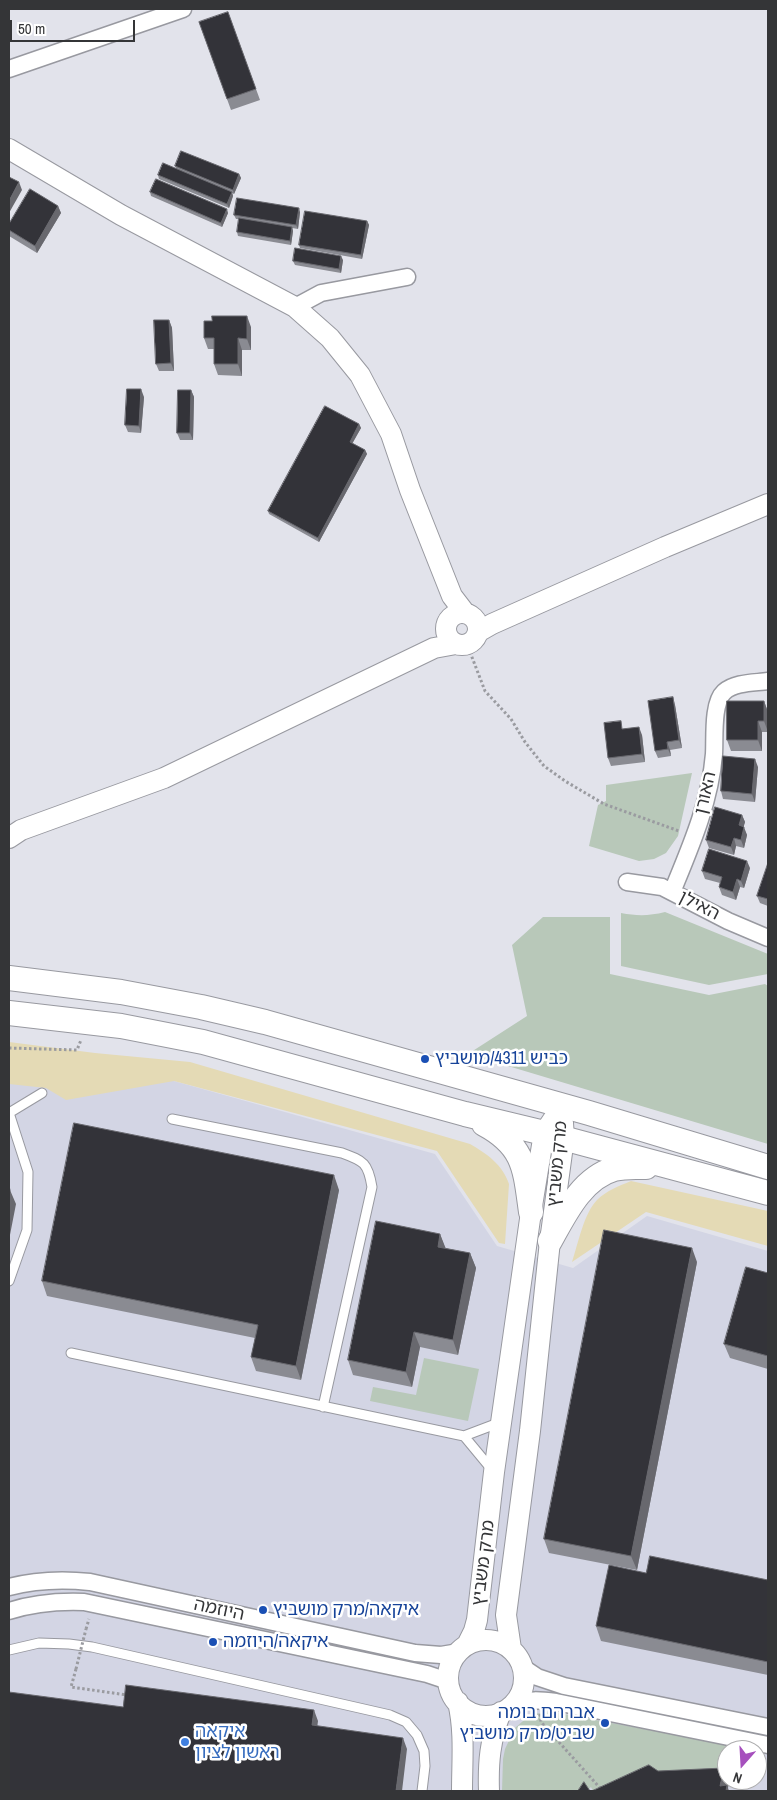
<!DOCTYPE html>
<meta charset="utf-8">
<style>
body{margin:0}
#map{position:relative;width:777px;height:1800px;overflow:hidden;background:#e2e3eb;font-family:"Archivo Narrow",sans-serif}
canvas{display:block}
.frame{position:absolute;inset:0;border:10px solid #343537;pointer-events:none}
.north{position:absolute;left:717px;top:1740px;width:50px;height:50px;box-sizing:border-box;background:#fff;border:1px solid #aeaeaf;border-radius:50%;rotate:199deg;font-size:14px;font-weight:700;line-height:20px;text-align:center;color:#343537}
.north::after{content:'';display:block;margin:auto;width:18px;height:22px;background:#a650bd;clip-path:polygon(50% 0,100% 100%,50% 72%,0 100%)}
.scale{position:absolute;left:10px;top:20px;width:125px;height:22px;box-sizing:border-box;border:2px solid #343537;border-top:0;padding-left:6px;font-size:15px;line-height:18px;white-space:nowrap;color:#343537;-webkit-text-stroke:4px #fff;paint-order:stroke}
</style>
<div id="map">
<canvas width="777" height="1800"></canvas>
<div class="frame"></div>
<div class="north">N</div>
<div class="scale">50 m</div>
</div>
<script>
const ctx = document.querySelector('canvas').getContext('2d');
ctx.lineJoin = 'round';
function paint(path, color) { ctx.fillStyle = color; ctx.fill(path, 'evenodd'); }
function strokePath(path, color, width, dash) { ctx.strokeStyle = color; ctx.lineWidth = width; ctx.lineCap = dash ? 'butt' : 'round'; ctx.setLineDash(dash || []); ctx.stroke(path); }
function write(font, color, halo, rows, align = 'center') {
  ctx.font = font + ' "Archivo Narrow","Noto Sans Hebrew",sans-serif'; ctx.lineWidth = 5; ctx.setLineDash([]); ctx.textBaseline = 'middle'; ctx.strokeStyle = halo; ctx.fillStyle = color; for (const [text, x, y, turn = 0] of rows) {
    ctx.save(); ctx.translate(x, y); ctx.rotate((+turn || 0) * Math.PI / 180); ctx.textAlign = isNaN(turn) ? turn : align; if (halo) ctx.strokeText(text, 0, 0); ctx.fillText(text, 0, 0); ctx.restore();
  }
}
paint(new Path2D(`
 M9,1070l165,11 261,73 62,92 76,22 74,-52 121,35v540h-759zM727,1750h30v30h-30z`), '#d3d5e4');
paint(new Path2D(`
 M692,773l-14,63 -12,17 -12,6 -15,2 -50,-15 9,-41 8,-4v-16z
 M665,912l103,42v20l-59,11 -88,-19v-53c16,3 28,3 44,-1z
 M543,917h67v57l99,21 56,-11 3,2v158l-300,-90 59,-38 -15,-71z
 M424,1358l55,11 -11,52 -98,-20 3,-14 43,8z
 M553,1712l202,38h-28v27l-62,2 -72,12 -2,-4 -4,4h-85l1,-32 2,-10 10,-21 16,-14z`), '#b8c8b9');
paint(new Path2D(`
 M9,1042l86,11 95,9 280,82c16,9 33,21 39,40l-4,60 -6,-1 -62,-92 -263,-70 -108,19 -20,-12 -37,-4z
 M631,1181l137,30v35l-122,-34 -74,50c6,-18 12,-49 25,-62 9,-9 22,-14 34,-19z`), '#e4dab5');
const service = new Path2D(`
 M172,1119l170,34c22,8 26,10 30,34l-49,220
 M9,1281l18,-51 1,-58 -19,-59 33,-20
 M71,1353l393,83 37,-14
 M464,1436l29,35
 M9,1650l30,-7 30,1 23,3 298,68 16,7 11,13 7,16 1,15 -3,25`);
const minor = new Path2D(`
 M9,69l174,-60
 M295,307l26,-14 86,-16
 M627,882l35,5 66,34 40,17
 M672,892c18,-44 38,-89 42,-138 1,-16 -2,-51 10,-62 11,-10 31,-9 44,-11
 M9,1587c27,-7 53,-8 81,-5l325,71 26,2 18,-3
 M9,1611c25,-8 49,-10 75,-9l343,72 21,7
 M522,1667l15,10 27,9 204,41
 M513,1704c14,-5 28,-4 43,-2l212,43`);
const tertiary = new Path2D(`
 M9,149l112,66 174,92 35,31 30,37 31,59 19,56 42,106 13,17
 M446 629a16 16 0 1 1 32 0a16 16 0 1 1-32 0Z
 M478,632l14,-8 173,-77 103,-43
 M9,838l12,-8 143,-52 270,-130 22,-4
 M448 1678a38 38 0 1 1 76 0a38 38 0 1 1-76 0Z
 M467,1645l7,-14 3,-11 17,-148 37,-260 13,-79 18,-27
 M511,1649l-5,-34 24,-184 20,-190 14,-103 -1,-15
 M458,1702c7,30 4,59 4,89
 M489,1791c-1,-28 1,-52 12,-79`);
const secondary = new Path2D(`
 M9,978l112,14 80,15 64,15 324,91 179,54
 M9,1013l112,13 82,16 262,72 79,19 224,60
 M484,1124c41,22 41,45 47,88
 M550,1241c15,-27 32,-63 64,-72 11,-3 22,-2 32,-2`);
strokePath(service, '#9899a0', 11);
strokePath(minor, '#9899a0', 19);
strokePath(tertiary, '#9899a0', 22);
strokePath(secondary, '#9899a0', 26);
strokePath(new Path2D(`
 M470,652l15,39 26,28 14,23 19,24 21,15 39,23 75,27
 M9,1048l68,2 4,-10
 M86,1629l3,-10
 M76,1669l-5,18 56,8
 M540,1714l1,8 59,66`), '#9a9ba0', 3, [2.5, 2.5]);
strokePath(service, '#fff', 9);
strokePath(minor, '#fff', 16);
strokePath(tertiary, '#fff', 20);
strokePath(secondary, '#fff', 24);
strokePath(new Path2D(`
 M76,1669l10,-40`), '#9a9ba0', 3, [2.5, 2.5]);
paint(new Path2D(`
 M228,12l32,88 -29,10 -32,-88z
 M175,166l64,8 2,4 -7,16 -2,-1 1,3 -4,12 -70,-29 -1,-4 18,-7z
 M150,192l78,21 -6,14 -71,-31z
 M58,206l3,7 -24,40 -28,-17v-12z
 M300,212l-2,17 -6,-1 1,3 -2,14 -53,-9 -1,-4 2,-13h-3l-2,-4z
 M367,221l2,4 -7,34 -62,-11 -1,-3z
 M343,260l-2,13 -46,-8 -2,-4z
 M169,320l3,8 2,43h-15l-3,-7z
 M251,327v23h-9v26l-24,-1 -4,-11v-15h-6l-4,-11z
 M191,390l3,7 -1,43h-13l-3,-7z
 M144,397l-3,36 -13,-1 -3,-7z
 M359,424l2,4 -9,15 13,7 2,4 -48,88 -50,-28 -1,-3z
 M764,701l4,11v20h-6v19h-31l-4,-11z
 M675,705l7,43 -12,2 1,6 -13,2 -3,-7z
 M624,729l18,6 3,27 -34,4 -3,-8z
 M758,767l-3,35 -32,-3 -2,-8z
 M742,815l3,7 -2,5 4,8 -3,13 -8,-2 -2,9 -25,-7 -3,-8z
 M768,864v42l-8,-3 -3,-7z
 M750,868l-6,20 -4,-1 -4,13 -14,-5 -3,-8 1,-4 -15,-4 -3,-8z
 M339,1190l-38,190 -45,-9 -5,-14 4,-19 -208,-42 -5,-15z
 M440,1234l5,14 25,5 6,15 -18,87 -38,-8 -8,40 -59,-12 -5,-15z
 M697,1262l-60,308 -88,-17 -5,-14z
 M768,1273v96l-38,-11 -6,-14z
 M768,1580v95l-167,-34 -5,-15z`), '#8a8b92');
paint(new Path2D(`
 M239,174l2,4 -7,16 -1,-4z
 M19,182l3,8 -13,23v-12z
 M232,192l1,4 -4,12 -2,-4z
 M58,206l3,7 -24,40 -2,-7z
 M299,208l1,4 -2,17 -2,-4z
 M227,209l1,4 -6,14 -1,-4z
 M367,221l2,4 -7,34 -1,-4z
 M292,227l1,4 -2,14 -1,-4z
 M341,256l2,4 -2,13 -2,-4z
 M247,316l4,11v23l-4,-11z
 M169,320l3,8 2,43 -3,-8z
 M238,338l4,12v26l-4,-12z
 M141,389l3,8 -3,36 -2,-7z
 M191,390l3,7 -1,43 -3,-7z
 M359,424l2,4 -10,18 -1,-4z
 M365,450l2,4 -48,88 -1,-4z
 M673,697l2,8 7,43 -3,-8z
 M764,701l4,11v20l-4,-11z
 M758,721l4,11v19l-4,-11z
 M639,727l3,8 3,27 -3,-8z
 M667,742l3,8 1,6 -3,-7z
 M755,759l3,8 -3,35 -3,-8z
 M742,815l3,7 -3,11 -3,-8z
 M744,827l3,8 -3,13 -3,-8z
 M734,838l2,8 -2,9 -3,-8z
 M747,861l3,7 -6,20 -3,-7z
 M737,879l3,8 -4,13 -3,-8z
 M334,1175l5,15 -38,190 -5,-14z
 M10,1190l6,14 -7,36v-42z
 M440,1234l6,15 -8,-2z
 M692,1248l5,14 -60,308 -6,-14z
 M470,1253l6,15 -18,87 -5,-15z
 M414,1332l6,15 -8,40 -6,-15z
 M314,1710l4,11 -2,15 -4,-11z
 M403,1738l4,11 -5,42h-6z
 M724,1768l3,9v3h1l1,2 -1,6 1,3h-7l-2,-5z`), '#68686e');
const building = new Path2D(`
 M228,12l28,77 -29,10 -28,-77z
 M181,151l58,23 -6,16 -58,-24z
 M163,163l69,29 -5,12 -69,-29z
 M9,177l10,5 -10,19z
 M156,179l71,30 -6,14 -71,-31z
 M30,189l28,17 -23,40 -26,-16v-6z
 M237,198l62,10 -3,17 -62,-10z
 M305,211l62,10 -6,34 -62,-10z
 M239,218l53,9 -2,14 -53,-9z
 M295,248l46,8 -2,13 -46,-8z
 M212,316h35v23l-9,-1v26h-24v-26h-10v-17h8z
 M154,320h15l2,43 -15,1z
 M127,389h14l-2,37 -14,-1z
 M178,390h13l-1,43h-13z
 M325,406l34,18 -9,18 15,8 -47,88 -50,-27z
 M673,697l6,43 -12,2 1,7 -13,2 -7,-50z
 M727,701h37v20h-6v19h-31z
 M621,721l1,8 17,-2 3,27 -34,4 -4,-35z
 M723,756l32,3 -3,35 -31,-3z
 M715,807l27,8 -3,10 5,2 -3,13 -7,-2 -3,9 -25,-7z
 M709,849l38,12 -6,20 -4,-2 -4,13 -14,-5 3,-10 -20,-6z
 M768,863v36l-11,-3z
 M74,1123l260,52 -38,191 -45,-9 7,-32 -216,-44z
 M9,1186l1,4 -1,8z
 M376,1221l64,13 -2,13 32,6 -17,87 -39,-8 -8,40 -58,-12z
 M604,1230l88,18 -61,308 -87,-17z
 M746,1267l22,6v83l-44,-12z
 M650,1556l118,24v82l-172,-36 13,-61 37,8z
 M126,1685l188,25 -2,15 91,13 -7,53h-387v-99l114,15z
 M649,1765l9,6 66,-3 -4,18 7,-1 -1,6h-134z
 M584,1782l6,9h-12z`);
paint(building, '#333339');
strokePath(building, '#68686e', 1);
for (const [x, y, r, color] of [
 [425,1059,5,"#1a4fb4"],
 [263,1610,5,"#1a4fb4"],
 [213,1642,5,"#1a4fb4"],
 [605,1723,5,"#1a4fb4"],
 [185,1742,5,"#3f7fe0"]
]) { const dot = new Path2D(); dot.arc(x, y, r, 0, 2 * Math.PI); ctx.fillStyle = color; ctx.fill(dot); strokePath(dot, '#fff', 2); }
write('18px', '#343537', '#fff', [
 ["האורן",706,793,-77],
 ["האילן",699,906,27],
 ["מרק משביץ",558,1164,-85],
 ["מרק משביץ",484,1563,-83],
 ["היוזמה",219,1610,12]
]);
write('18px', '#164399', '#fff', [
 ["כביש 4311/מושביץ",435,1059],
 ["איקאה/מרק מושביץ",273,1610],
 ["איקאה/היוזמה",223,1642],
 ["אברהם בומה",595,1713,"right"],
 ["שביט/מרק מושביץ",595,1734,"right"]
], 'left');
write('18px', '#366cbe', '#fff', [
 ["איקאה",195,1732],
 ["ראשון לציון",195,1753]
], 'left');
</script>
